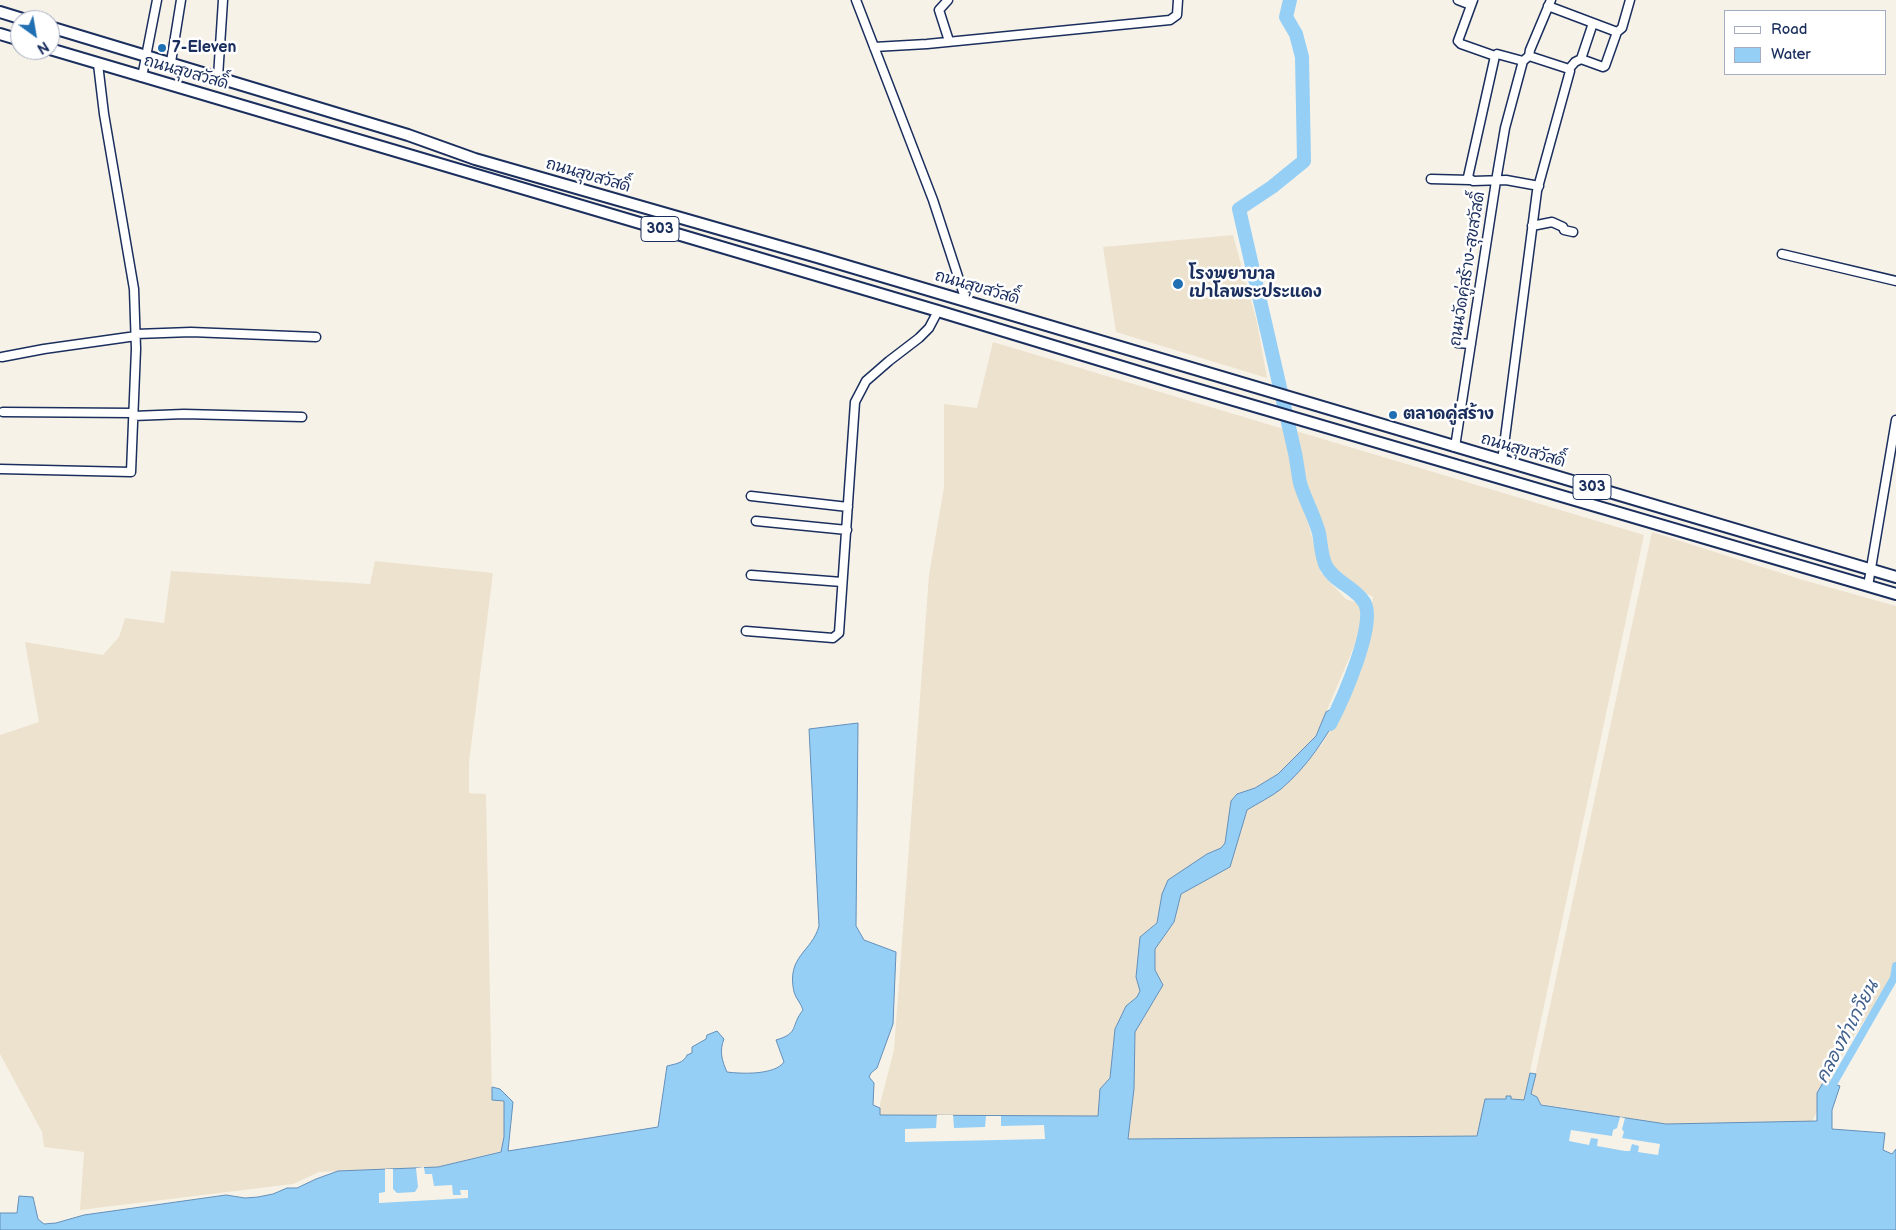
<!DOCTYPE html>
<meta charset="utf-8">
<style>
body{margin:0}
#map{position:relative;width:1896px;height:1230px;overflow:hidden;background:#f7f2e8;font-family:"Balsamiq Sans",sans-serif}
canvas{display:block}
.legend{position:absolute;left:1724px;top:10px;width:162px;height:65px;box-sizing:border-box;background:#fff;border:1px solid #a4acbf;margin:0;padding:6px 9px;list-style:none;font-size:15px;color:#1b2f5e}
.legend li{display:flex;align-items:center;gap:10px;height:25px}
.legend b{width:25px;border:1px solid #a4acbf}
.north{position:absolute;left:10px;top:10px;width:50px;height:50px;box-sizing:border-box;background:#fff;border:1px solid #a4acbf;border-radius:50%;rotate:148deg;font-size:14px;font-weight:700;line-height:20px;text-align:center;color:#1b2f5e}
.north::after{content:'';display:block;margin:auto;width:18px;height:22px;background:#1f6fb2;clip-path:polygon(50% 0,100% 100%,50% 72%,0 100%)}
</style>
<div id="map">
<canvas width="1896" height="1230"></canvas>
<ul class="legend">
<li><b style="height:6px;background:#fff"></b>Road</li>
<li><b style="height:14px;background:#95cff5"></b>Water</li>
</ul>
<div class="north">N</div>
</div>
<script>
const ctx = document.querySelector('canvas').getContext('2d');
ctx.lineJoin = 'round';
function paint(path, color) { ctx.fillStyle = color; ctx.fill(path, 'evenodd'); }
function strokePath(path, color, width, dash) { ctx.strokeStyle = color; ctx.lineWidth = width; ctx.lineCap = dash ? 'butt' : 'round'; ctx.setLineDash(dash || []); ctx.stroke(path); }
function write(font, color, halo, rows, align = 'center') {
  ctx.font = font + ' "Balsamiq Sans","Playpen Sans Thai",sans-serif'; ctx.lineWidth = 5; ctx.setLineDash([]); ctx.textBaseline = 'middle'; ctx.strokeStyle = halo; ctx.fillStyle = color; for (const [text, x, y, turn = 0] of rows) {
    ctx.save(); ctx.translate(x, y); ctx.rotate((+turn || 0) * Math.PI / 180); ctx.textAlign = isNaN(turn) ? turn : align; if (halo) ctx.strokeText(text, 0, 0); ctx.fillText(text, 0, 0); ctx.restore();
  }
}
paint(new Path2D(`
 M1233,235l24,87 10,56 -151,-46 -13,-85z
 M993,342l291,87 37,144 25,26 14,5 1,26 -45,106 -38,38 -23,14 -18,6 -6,7 -6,42 -4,5 -14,6 -45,40 -5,29 -17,14 -4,40 4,14 -3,6 -11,9 -11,23 -5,50 -10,11 -1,26 -219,-1v-11l14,-54 35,-475 15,-88v-83l33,4z
 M1296,431l348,104 -120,565 -13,-1 -1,-3h-4v3l-29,37 -349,3 6,-50 1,-57 28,-47 -8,-15v-21l19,-27 7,-28 49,-27 17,-57 32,-20 19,-18 25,-29 19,-35 23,-50 8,-61 -49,-28z
 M1652,532l151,48 93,26v356l-3,15 -47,71 -35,76h-145l-125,-20 -4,-7 -6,-3z
 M375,561l118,12 -24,189v31l17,1 6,306 12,1v36l-2,14 -64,16 -119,5 -26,12 -213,26 4,-58 -40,-5 -2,-15 -42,-78v-319l39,-13 -14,-80 78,13 16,-18 6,-19 39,5 7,-52 199,13z`), '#ede2cd');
const water = new Path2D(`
 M1337,707l5,1c-17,31 -34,58 -61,81 -10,8 -23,14 -34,21l-17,57 -49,27 -7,28 -19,27v21l8,15 -28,47 -1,57 -6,50 349,-3 8,-37h21v-3h5v3l13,1 6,-27 6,1 -5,20 6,3 4,8 125,19 151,-3v-28l7,-12 16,5 -8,24v19l53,4 -2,17 9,4 4,-5v81h-1896v-17h17l2,-17 14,1 5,22 6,5 12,-1 28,-8 142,-20 19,3 13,-1 15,-3 14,-6h10l19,-9 22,-8 100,-4 63,-15 3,-15v-36l-12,-1v-13l8,2 13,13 -5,49 150,-24 9,-61c8,-2 17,-3 20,-11l5,-2v-6l14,-8 1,-4 10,-4 7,8c-5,12 -2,22 3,33 15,2 48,3 57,-10l-8,-22c24,-7 14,-14 27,-30 -2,-7 -7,-11 -9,-18 -8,-36 18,-40 25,-66l-10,-197 49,-6 -2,203 8,14 32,12 -3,72 -16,44 -6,5 -2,4 5,6 -1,22 7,3v7l218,1 2,-27 10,-11 5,-49 11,-23 11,-9 3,-6 -4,-14 4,-40 17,-14 5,-29 6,-14 39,-26 14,-6 4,-5 6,-42 6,-7 18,-6 23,-14 38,-38 10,-24z`);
paint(water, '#95cff5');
strokePath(water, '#648fb9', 1);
paint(new Path2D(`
 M937,1115h16l1,13 31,-1 1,-11h15v10l43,-1 1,14 -140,3v-13l31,-1z
 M1620,1117l5,1 -3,11 2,3 -2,6 38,6 -2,11 -20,-3 1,-6 -7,-2 -2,7h-5l-28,-5 1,-7 -7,-1 -2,7 -20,-4 2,-11 41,6 1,-6 4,-2z
 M424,1167l1,7h7l2,12 18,-1 1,10h8l-1,-5h8v8l-89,5v-10l6,-1v-23h8v20l4,4 18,-1 3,-5 -2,-19z`), '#f7f2e8');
strokePath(new Path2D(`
 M1830,1094l3,-10 61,-106 2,-12`), '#95cff5', 8);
strokePath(new Path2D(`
 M1290,0l-4,17 10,17 6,23 2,104 -32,26 -33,22 56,244c2,10 3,20 5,30 5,17 14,32 19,50 2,10 2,23 7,33 8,16 29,21 38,36 14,20 -23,101 -34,122`), '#95cff5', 14);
const minor = new Path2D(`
 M856,0l77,200 33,101
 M948,0l-9,10 10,31
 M1458,0l13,5
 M1473,0l-15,41 3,3 34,12 2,-2 26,7
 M1548,6l69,26 5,-4 8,-28
 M874,47l53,-3 243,-24 7,-5 1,-15
 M1495,56l-27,121 5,4 33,-1 33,6
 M1581,59l22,8 2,-1 12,-34
 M171,62l10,-62
 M1569,69l6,-7 6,-3 12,-36
 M142,77l15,-77
 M218,77l5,-77
 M1431,179l39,1
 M1532,226l20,-4 11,5 1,3 9,2
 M1782,254l114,27
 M136,334l55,-2 125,5
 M1457,343l14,1
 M2,357l42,-8 92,-13
 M3,412l130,1
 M133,416l51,-2 118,3
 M1455,447l41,-266 9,-53 18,-67 6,-5 1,-6 21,-50
 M1502,461l35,-270 33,-120 -1,-2 -40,-13
 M0,469l131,3 5,-123 -2,-60 -30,-175 -6,-50
 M751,496l97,11
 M756,521l91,9
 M751,575l91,7
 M1868,586l28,-166
 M746,631l87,7 6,-5 16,-231 11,-21 23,-20 30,-23 10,-10 9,-17`);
const major = new Path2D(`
 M0,12l26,8
 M50,27l358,108 67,24 342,98 1079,320
 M0,34l20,6
 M50,49l888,262 234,71 724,212`);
strokePath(minor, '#1b2f5e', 11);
strokePath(major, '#1b2f5e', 14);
strokePath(minor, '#fff', 8);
strokePath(major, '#fff', 10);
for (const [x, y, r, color] of [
 [162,48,5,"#1f6fb2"],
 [1178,284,6,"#1f6fb2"],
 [1393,415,5,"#1f6fb2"]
]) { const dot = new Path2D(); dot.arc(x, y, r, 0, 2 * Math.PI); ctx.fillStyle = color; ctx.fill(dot); strokePath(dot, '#fff', 2); }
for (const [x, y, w] of [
 [660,229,38],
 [1592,487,38]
]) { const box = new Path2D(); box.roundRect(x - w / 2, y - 12.5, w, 25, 4); ctx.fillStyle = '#fff'; ctx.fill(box); strokePath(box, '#1b2f5e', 1); }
write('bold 15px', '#1b2f5e', null, [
 ["303",660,229],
 ["303",1592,487]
]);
write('bold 16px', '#1b2f5e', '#fff', [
 ["7-Eleven",172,48],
 ["โรงพยาบาล",1189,275],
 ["เปาโลพระประแดง",1189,293],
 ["ตลาดคู่สร้าง",1403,415]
], 'left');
write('16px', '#1b2f5e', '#fff', [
 ["ถนนสุขสวัสดิ์",186,73,16],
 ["ถนนสุขสวัสดิ์",588,176,16],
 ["ถนนวัดคู่สร้าง-สุขสวัสดิ์",1468,269,-81],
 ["ถนนสุขสวัสดิ์",977,288,16],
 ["ถนนสุขสวัสดิ์",1523,451,16]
]);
write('italic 18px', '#405f8b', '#fff', [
 ["คลองท่าเกวียน",1848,1032,-62]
]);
</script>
